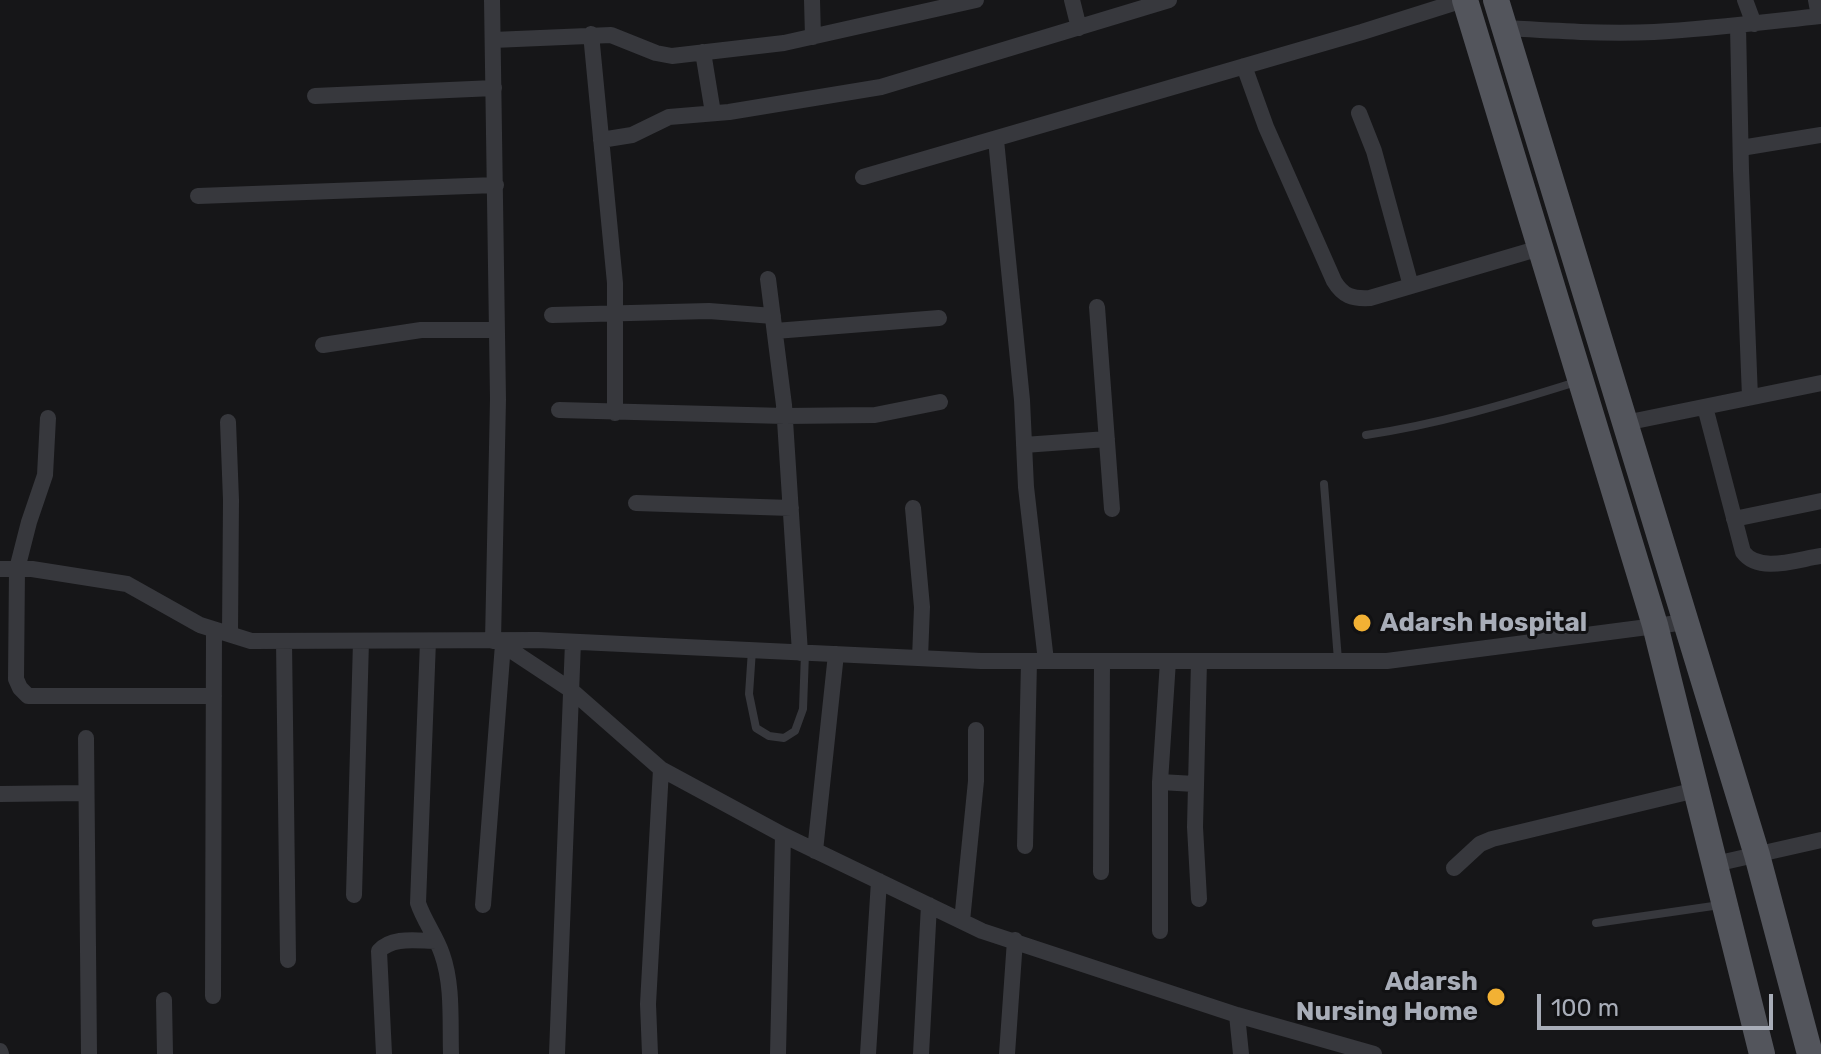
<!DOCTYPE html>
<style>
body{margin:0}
#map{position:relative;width:1821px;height:1054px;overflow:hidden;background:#161618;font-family:Rubik,sans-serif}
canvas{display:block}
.scale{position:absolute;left:1537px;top:994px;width:236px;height:36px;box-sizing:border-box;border:4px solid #a8adb8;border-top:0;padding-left:10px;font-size:24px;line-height:28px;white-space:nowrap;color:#a8adb8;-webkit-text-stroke:6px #111113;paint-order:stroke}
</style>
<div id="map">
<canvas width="1821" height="1054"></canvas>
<div class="scale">100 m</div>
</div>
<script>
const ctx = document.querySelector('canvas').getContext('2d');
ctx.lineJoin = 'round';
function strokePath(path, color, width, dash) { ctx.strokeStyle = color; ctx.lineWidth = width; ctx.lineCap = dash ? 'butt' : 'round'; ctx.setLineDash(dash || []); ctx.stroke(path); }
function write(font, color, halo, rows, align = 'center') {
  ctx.font = font + ' Rubik,sans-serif'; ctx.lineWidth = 6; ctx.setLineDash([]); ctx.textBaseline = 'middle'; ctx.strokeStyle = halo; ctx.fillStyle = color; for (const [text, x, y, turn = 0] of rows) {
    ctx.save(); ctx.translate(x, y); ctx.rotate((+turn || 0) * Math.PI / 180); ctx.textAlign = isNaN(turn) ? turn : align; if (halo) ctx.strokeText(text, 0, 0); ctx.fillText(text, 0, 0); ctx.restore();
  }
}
strokePath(new Path2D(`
 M1366,435c73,-11 140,-31 210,-53
 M1324,484l14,176
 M752,650l-3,44 7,34 13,8 15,2 11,-7 8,-22 2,-56
 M1596,923l124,-18`), '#37383d', 8);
strokePath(new Path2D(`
 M492,0l6,399 -5,242
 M812,0l1,37
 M1072,0l7,28
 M1745,0l9,24
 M1816,0l3,16
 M1738,26l3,144 9,227
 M1505,28c50,3 99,6 149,4 56,-3 111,-10 167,-16
 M591,34l24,249v130
 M493,40l118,-5 45,18 16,3 112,-13 192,-43
 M703,52l10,61
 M1244,66l22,61 68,154c9,15 18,18 36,17l170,-50
 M315,96l179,-8
 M1359,113l15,38 37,135
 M601,140l31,-5 37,-18 60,-5 152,-25 288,-87
 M996,140l26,260 4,87 20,174
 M1741,148l80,-13
 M863,177l499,-145 101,-32
 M198,196l298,-11
 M768,279l16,126 16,248
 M1097,307l15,202
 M552,315l157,-4 64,5
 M775,331l164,-13
 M323,345l98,-15h76
 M1705,407l38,145c16,22 55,7 78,4
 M559,410l226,6 90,-1 65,-13
 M48,418l-3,57 -16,47 -12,47 -1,110 4,9 8,8h186
 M228,422l3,78 -1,134
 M1625,423l196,-40
 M1024,445l83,-6
 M636,503l155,5
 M913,508l9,99 -2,51
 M1734,519l87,-18
 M0,569h32l95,15 73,41 51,16 287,-1 443,21h406l299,-39
 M284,641l4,319
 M428,641l-10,262c6,18 18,33 24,51 11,31 8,67 9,100
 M497,641l74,49 90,79 -13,235 2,50
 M1199,661l-4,166 4,72
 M86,738l3,316
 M661,769l122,66
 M1160,782l35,2
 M0,794l86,-1
 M1025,846l4,-185
 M815,851l21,-197
 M1715,864l106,-24
 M1454,868l26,-24 12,-5 204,-49
 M1101,872l1,-211
 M354,895l7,-254
 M483,905l20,-261
 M962,921l14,-140v-51
 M1160,931v-149l8,-121
 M213,996l1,-366
 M164,1000l1,54
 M0,1051l1,3
 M384,1054l-5,-103c13,-15 39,-10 57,-10
 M557,1054l16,-412
 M778,1054l5,-219 199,96 255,84
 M868,1054l11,-173
 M921,1054l8,-149
 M1007,1054l8,-114
 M1241,1054l-4,-39 137,39`), '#37383d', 16);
strokePath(new Path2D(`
 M1465,0l190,625 107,429
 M1496,0l261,855 53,199`), '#53555c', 26);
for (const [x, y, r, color] of [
 [1362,623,10,"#f2b134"],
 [1496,997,10,"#f2b134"]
]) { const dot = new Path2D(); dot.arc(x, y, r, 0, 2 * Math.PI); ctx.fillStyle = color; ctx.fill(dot); strokePath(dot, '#111113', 3); }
write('bold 26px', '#a8adb8', '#111113', [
 ["Adarsh Hospital",1380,623],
 ["Adarsh",1478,982,"right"],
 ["Nursing Home",1478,1012,"right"]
], 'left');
</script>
